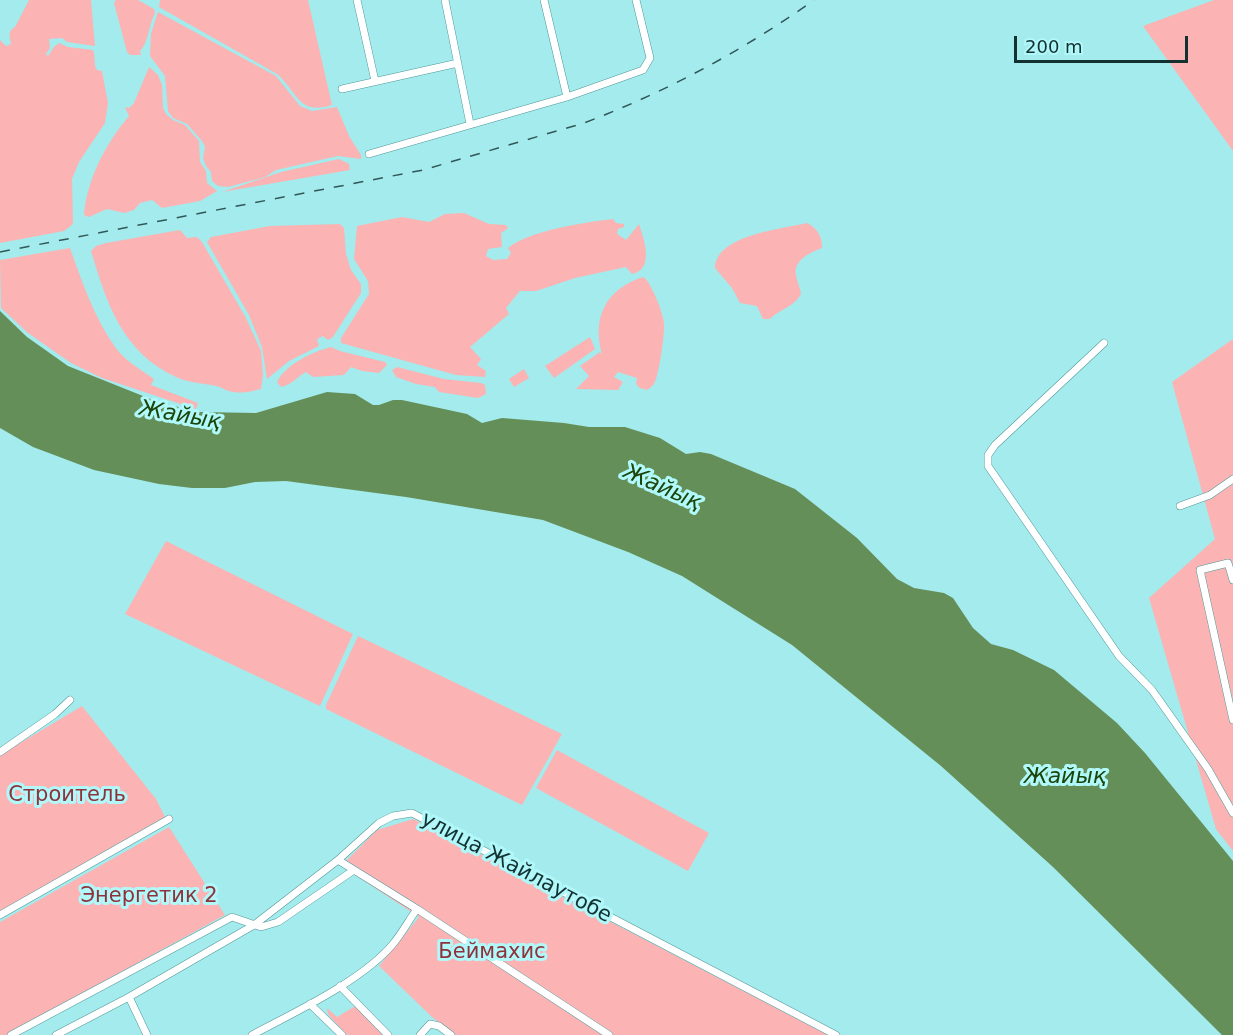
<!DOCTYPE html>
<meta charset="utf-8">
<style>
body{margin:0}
#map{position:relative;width:1233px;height:1035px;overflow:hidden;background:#a4ebed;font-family:"DejaVu Sans",sans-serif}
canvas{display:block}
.scale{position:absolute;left:1014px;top:36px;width:174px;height:27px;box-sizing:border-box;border:3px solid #143132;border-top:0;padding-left:8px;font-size:18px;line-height:21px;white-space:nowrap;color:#143132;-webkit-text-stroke:4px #b1f8fa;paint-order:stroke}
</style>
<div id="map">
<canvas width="1233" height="1035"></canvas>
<div class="scale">200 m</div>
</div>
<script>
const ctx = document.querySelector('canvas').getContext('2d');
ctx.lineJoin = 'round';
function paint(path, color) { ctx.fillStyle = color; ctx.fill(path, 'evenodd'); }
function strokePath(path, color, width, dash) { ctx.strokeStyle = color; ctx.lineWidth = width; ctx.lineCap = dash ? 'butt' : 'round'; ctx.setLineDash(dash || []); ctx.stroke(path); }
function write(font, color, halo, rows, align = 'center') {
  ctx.font = font + ' "DejaVu Sans",sans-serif'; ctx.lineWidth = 6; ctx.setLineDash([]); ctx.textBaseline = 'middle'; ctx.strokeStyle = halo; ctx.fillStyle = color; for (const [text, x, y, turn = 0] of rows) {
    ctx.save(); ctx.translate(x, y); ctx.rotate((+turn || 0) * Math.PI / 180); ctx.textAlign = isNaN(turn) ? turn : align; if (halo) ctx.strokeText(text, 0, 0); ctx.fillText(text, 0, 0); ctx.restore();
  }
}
paint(new Path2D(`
 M29,0h62l4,46 -28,-4 -5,-4 -13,1 1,9 -4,6 2,2 6,-9 5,-4 9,4 25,3c3,7 0,14 4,20l5,1 6,32 -3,20 -26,39 -7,17 1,45 -9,7 -64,12v-203l6,6 5,-2c-1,-7 -4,-13 4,-17z
 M116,0h22l16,9 1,4c-6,11 -7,31 -15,38l1,4h-11l-3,-3 -13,-49z
 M160,0h148l24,105c-34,11 -34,-13 -55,-31l-118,-67z
 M1214,0h19v151l-90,-125z
 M158,12l118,64 24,30 12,5 25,-4 12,29 12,19v4l-23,-3 -62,14 -11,7 -37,10 -10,-1 -6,-5 -1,-9 -5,-6 -3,-8 2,-11 -3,-6 -15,-17 -14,-6 -5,-7 -3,-35 -15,-20 1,-22z
 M149,67l9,8 4,10 1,23 3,6 7,6 12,5 14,16 1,21 6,9 1,12 10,8 -17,10 -38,7 -10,-8 -12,3 -6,7 -10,3 -17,-4 -18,8 -5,-2c3,-36 22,-72 45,-99l-4,-9 4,1 5,-5z
 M339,159l10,5 1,6 -128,22 59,-20z
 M464,213l25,11 17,1 2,3 -7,5 1,14 -14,2 -2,7 7,4 14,-1 4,-6 -3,-5c20,-17 78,-26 105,-29l3,4 8,1v3l-6,2 -1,5 9,6 13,-16c5,16 16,45 -7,50l-6,-7 -51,11 -39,13h-16l-14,17 3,6 -39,33 11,12 -4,6 9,6 -1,6 -29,-2 -115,-32v-5l28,-44 -1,-13 -14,-22 3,-33 45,-9 27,5 16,-8z
 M807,223c11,6 15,13 15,25 -11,4 -29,12 -26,27 1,7 4,12 5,19 -7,13 -21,15 -31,25h-7l-6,-13 -17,-3 -8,-15 -17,-20c1,-33 67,-39 92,-45z
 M340,224l4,4 2,26 5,16 10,14v9l-28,44 -5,3 -5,-4 -6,3 2,7 -30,15 -22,18 -5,-32 -13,-32 -42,-73 4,-5 59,-11z
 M180,230l7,8 10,-1 5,5 44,76 15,33 2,24 -2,14c-11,3 -20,5 -32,2 -4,-1 -8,-4 -13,-5 -13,-3 -27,-3 -40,-9 -54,-25 -69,-73 -85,-126l5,-5 10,-3z
 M70,248c12,34 24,69 45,99 9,13 26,23 39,32l-3,6 47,18 -2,6 -94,-31 -31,-15 -43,-30 -27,-25 -1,-48z
 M643,277c8,4 20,36 21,46 1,9 -5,53 -10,61 0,0 -6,6 -7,6l-7,-2 -4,-4 1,-6 -19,-6 -4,5 9,5 -5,8 -42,-1 13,-13 -9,-10 20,-14 2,3c-10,-38 3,-65 41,-78z
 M590,337l5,12 -41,29 -9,-12z
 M1233,339v512l-17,-22 -67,-231 66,-59 -43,-157z
 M331,347l9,4 45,11 2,3 -8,8 -17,-2 -11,-4 -7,8 -31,2 -7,-5c-11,6 -11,11 -25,15l-4,-5c9,-18 35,-30 54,-35z
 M397,367l47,12 37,4 4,2 1,9 -8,4 -39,-6 -4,-5 -19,-3 -20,-7 -4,-7z
 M524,369l5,9 -15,9 -5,-8z
 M166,541l187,93 -33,72 -195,-92z
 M358,636l204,98 -40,71 -196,-96v-4z
 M82,706l74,93 9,18 -165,95v-157z
 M557,750l152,83 -21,38 -152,-83z
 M413,819l415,216h-373l-23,-18 -53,-51 40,-49 -78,-51 36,-36z
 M169,827l56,88 -219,120h-6v-113z
 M357,1005l28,30h-38l-15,-16 -4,-5 -1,-6 10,9z`), '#fcb3b3');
paint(new Path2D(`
 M0,311l27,26 41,29 90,36 41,10 57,1 71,-21 28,2 18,11h6l14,-5h9l65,14 15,9 20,-5 62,5 25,4h36l35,11 26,16 14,-2 11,2 84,35 62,49 40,41 17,9 30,5 9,5 20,30 18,16 22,6 41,20 63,53 28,30 88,108v174h-11l-169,-168 -112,-101 -149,-121 -110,-69 -54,-24 -85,-32 -137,-23 -120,-16 -31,1 -30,6h-33l-33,-4 -65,-14 -61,-23 -33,-19z`), '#658f58');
const minor = new Path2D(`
 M357,0l18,81
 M445,0l25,124
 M544,0l23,97
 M342,89l116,-26
 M369,154l198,-57 76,-27 7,-12 -14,-58
 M1104,343l-109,102 -7,10v11l131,190 33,34 56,79 25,44
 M1180,506l30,-11 23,-16
 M1233,580l-5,-17 -28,7 33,150
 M0,752l55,-38 15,-14
 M338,860l79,49 192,126
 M0,915l169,-96
 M340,986l48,49
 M129,997l18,38
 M310,1004l32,31
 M11,1035l221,-118 29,10 17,-5 76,-52
 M56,1035l73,-38 125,-72 84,-65 41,-37 14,-7 19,-3 424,222
 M252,1035c43,-23 110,-54 141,-91 9,-11 16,-24 24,-35
 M420,1035l10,-11 9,2 12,9`);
strokePath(minor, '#519799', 8);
strokePath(minor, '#fff', 7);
strokePath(new Path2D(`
 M0,252l423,-82 161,-47c82,-31 160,-73 230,-123`), '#315758', 1.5, [10, 10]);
write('21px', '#8e333b', '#b1f8fa', [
 ["Строитель",67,796],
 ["Энергетик 2",149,897],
 ["Беймахис",492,953]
]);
write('21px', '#143132', '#b1f8fa', [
 ["улица Жайлаутобе",516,868,28]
]);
write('italic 22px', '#1b450a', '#b1f8fa', [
 ["Жайық",180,416,10],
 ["Жайық",662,488,24],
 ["Жайық",1065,777]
]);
</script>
